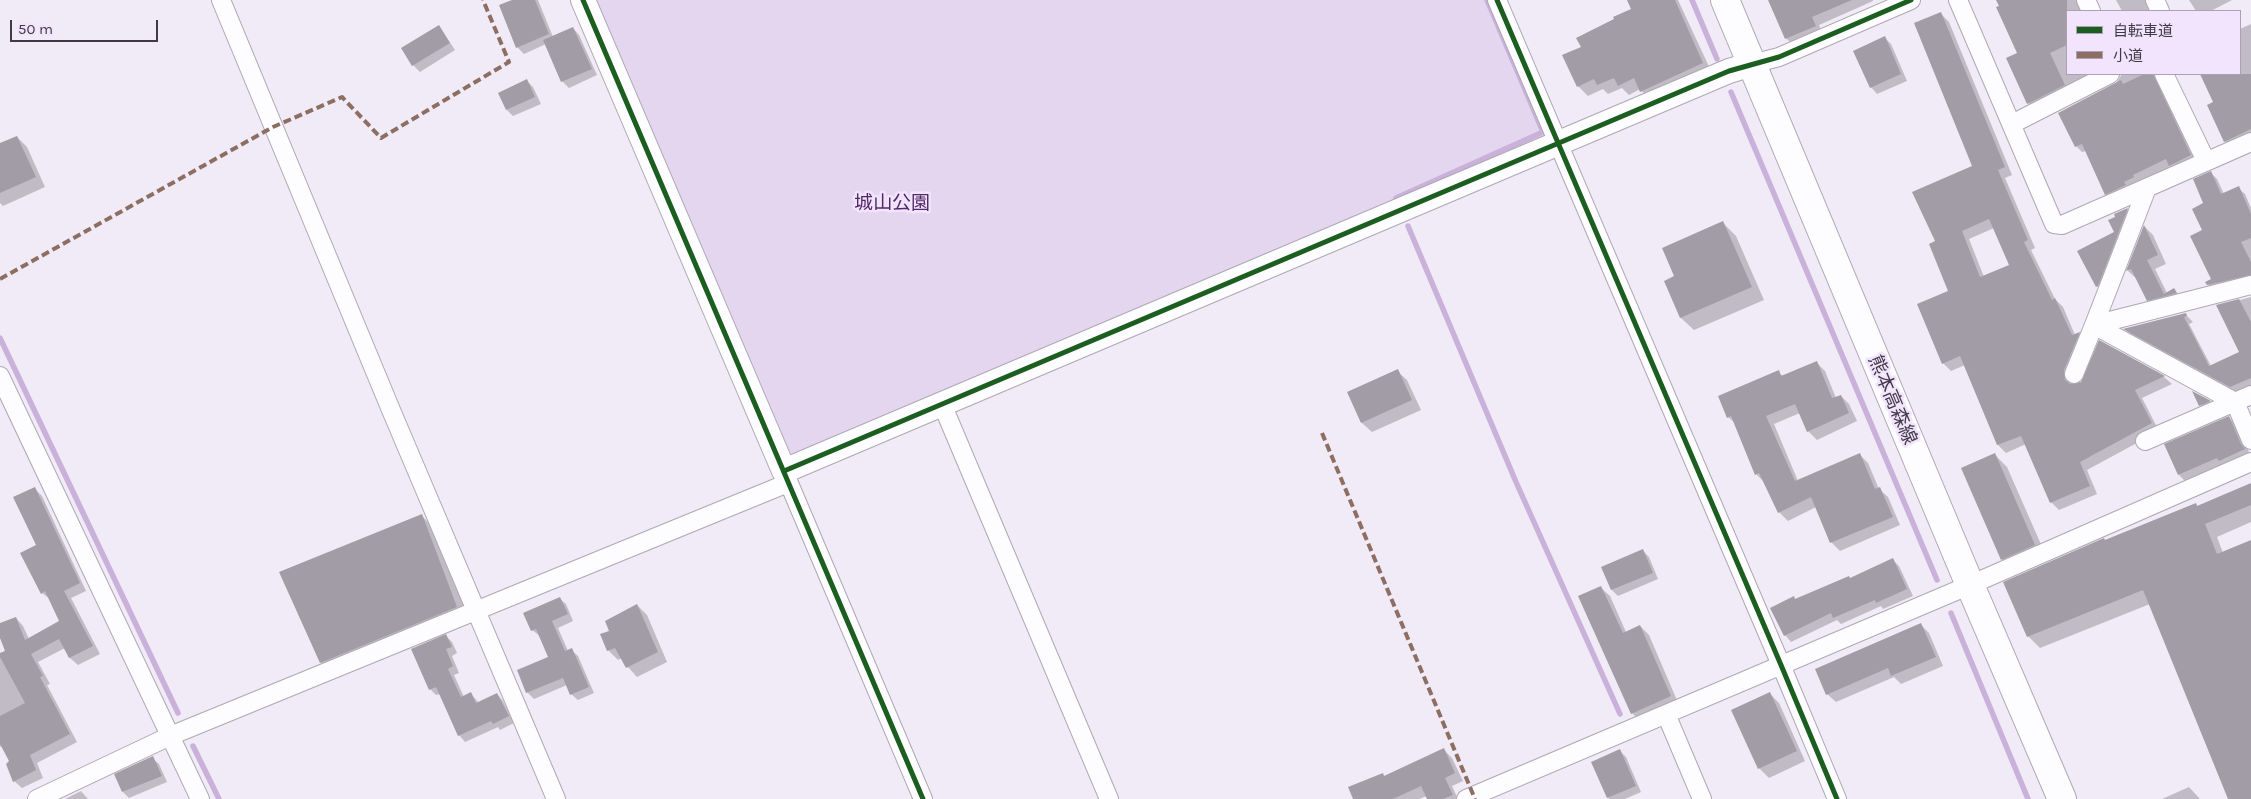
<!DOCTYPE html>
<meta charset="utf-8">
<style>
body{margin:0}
#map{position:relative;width:2251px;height:799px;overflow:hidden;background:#f1eaf7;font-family:Karla,"Noto Sans JP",sans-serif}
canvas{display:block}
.legend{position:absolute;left:2066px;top:10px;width:175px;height:65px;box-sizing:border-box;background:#f2e4fd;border:1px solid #aba0b4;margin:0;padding:6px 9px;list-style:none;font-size:15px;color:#413a46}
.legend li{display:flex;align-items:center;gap:10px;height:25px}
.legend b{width:25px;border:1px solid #aba0b4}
.scale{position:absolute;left:10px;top:20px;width:148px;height:22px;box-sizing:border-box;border:2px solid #413a46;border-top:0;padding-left:6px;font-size:15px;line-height:18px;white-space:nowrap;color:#413a46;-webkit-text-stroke:4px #f2e4fd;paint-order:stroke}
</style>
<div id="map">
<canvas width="2251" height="799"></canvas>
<ul class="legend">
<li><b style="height:6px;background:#1b5e20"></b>自転車道</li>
<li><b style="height:6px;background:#8d6e63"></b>小道</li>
</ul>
<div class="scale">50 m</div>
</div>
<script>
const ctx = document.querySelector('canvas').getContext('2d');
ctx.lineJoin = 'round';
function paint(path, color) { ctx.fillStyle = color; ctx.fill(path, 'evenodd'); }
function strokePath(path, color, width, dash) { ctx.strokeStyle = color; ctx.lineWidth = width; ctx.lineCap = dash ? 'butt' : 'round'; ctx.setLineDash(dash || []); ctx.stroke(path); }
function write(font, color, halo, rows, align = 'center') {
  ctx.font = font + ' Karla,"Noto Sans JP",sans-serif'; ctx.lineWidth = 5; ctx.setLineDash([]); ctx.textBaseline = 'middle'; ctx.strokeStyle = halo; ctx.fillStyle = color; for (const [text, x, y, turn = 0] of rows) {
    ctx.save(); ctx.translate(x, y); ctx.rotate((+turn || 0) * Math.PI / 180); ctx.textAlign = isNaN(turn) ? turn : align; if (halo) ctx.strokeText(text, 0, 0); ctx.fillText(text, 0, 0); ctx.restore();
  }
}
paint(new Path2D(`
 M583,0h909l65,144 -773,327z`), '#e5d6f0');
paint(new Path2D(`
 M515,0h23l15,37 20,-9 6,7 18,40 -28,13 -6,-6 -17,-38 -22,10 -7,-7z
 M1639,0h39l34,73 -61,28 -11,-12 -11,6 -7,-7 -14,6 -5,-5 -15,7 -10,-10 4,-39 50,-38z
 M1770,0h103v1l-54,24 3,8 -29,12 -7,-7z
 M1997,0h86l-1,11h-15v63h38l-70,35 -7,-6 -10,-50z
 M2116,0h30l5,11h-29z
 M2189,0h43l-21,11h-15z
 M1941,14l8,8 63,153 -7,3 30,70 -4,2 24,49 8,8 12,28 5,-2 7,8 -15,38v6l10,-2 18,-41 64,35 8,7 -30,14 17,33 -72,39 10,24 -38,16 -8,-8 -25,-58 -20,9 -8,-8 -33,-80 -14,6 -8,-8 7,-72 -13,-49 37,-76zM1994,228l17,38 -27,11 -15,-38z
 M2251,24v117l-18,8 -8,-8 -10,-38 -14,-29h39v-45z
 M439,26l16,24 -35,22 -7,-7z
 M1885,38l6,6 16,37 -30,13 -6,-7z
 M2122,74h36l39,87 -20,10 -6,-5 -59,34 -6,-6 -20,-43 -4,1 -6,-6z
 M527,81l6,6 8,17 -28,12 -6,-6 -8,-17z
 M17,137l10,10 18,40 -42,19 -3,-3v-58z
 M2211,173l6,6 7,15 14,-6 7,6 6,14v74l-37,9 -6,-6 5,-5 -10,-49 2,-27z
 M2128,209l8,8 -31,77 -8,-8 19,-53 -1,-18z
 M1723,223l13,13 28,64 -70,30 -13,-12 -16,-37 11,-4z
 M2145,227l8,8 13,29 -11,5 12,24 7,-3 9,9 -26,10 -9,-9 -11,-21 -9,-8z
 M2251,297v90l-14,6 -106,-58 -6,-6 60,-15 8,8 -4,2 22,42 29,-13 -22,-47z
 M1817,363l8,8 11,27 5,-2 8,8 8,17 -40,19 -9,-9 -8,-18 -26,11 24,57 62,-26 8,8 11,26 9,8 12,28 -60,26 -8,-8 -16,-36 -28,14 -9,-9 -14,-29 -9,-9 -21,-51 -7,-6 50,-45 5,4z
 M1397,371l10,9 14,30 -49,22 -10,-9 -13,-30z
 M2195,394l15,8 6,6 -9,4 -7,-7z
 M2229,417l6,7 16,32 -25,11 -3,-3 -38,17 -6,-6z
 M1994,454l13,13 40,91 -32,14 -13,-13z
 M34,488l8,8 44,95 -15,7 29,56 -22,11 -8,-7 -5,-10 -27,14 12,22 -3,1 30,57 -40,21 6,15 -21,10 -8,-7 -3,-20 -9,-16 -2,2v-92l7,-4 -7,-16v-11l16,-6 7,8 6,13 31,-18 -9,-21 -9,-7z
 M2251,489v33l-34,15 6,16 28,-11v257h-22l-79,-195 -110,44 -12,-12 77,-95 91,-37 2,3z
 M421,515l13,13 35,92 -135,55 -13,-13z
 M1643,551l6,6 9,22 -40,17 -6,-6 -9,-22z
 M1893,560l6,6 14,30 -30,13 -2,-3 -40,18 -4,-4 -46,22 -6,-7 11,-35 55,-21z
 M1601,588l9,8 16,36 14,-6 9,9 30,70 -38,17 -9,-9z
 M559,598l7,6 7,17 -15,7 10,23 3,-1 7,6 16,37 -16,7 -7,-6 -4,-9 -33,14 -7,-7 23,-34 -10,-22 -8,-6z
 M637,605l10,10 20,47 -30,15 -9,-10 -6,-9 -4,2 -10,-10 3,-19z
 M1921,625l8,8 14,33 -42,18 -7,-7 -58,25 -9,-8z
 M446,636l6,6 5,11 -5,3 7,17 -5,2 10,22 7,-3 8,9 18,-9 6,7 11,22 -14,7 -2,-3 -33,15 -6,-7 -19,-41 -4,1 -6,-6z
 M1770,694l9,9 26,58 -36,17 -10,-10z
 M1444,750l8,8 11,23 -11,5 6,13h-29l-2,-3 -8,3h-64l27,-25 3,3z
 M1620,751l6,6 15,35 -16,7h-16l-1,-2z
 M152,758l7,6 8,18 -38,16 -6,-6z
 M2189,787l11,12h-38z
 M81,791l7,8h-23z`), '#0003');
strokePath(new Path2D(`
 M1692,0l25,59
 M1731,92l206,488
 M1396,198l147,-66 -56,-132
 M1408,226l108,256 104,232
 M0,338l178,375
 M1951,613l77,186
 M193,746l26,53`), '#c9b1da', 5.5);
paint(new Path2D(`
 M512,0h23l14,34 -33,14 -17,-43z
 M1627,0h48l28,63 -63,29 -6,-14 -16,8 -4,-8 -17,7 -3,-6 -17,8 -15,-32 19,-8 -5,-9 38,-19 -1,-2 18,-8z
 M1768,0h84l-40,17 4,9 -31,13z
 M1996,0h71v45l-17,8 15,32 -38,19 -21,-46 11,-5 -21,-46 3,-1z
 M1941,12l64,155 -7,3 30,70 -4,2 28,58 3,-2 17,37 8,-3 -16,38 1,10 5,4 11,-2 18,-42 66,36 -30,14 17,33 -72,39 10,24 -40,17 -29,-67 -24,9 -37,-89 -18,8 -25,-60 31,-13 -19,-47 6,-3 -23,-49 60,-26 -58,-143zM1989,219l20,46 -29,12 -18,-46z
 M439,25l11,18 -38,23 -11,-18z
 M573,27l19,42 -31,13 -18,-42z
 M1885,36l16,38 -31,14 -17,-37z
 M2144,74h9l38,81 -22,11 -3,-7 -33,16 1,2 -10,5 2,3 -21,10 -23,-51 -7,3 -17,-34 63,-33 2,4z
 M2200,74h51v55l-27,13 -17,-37 6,-3z
 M527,79l8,18 -29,13 -8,-17z
 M17,136l19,41 -36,16v-50z
 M2211,171l10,23 18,-8 12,28v24l-10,4 10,20v13l-44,10 -2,-3 6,-3 -21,-43 12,-6 -10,-21 11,-6 -10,-24z
 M2128,208l-30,78 -2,1 -19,-36 37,-19 -6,-12 7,-3 -1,-3z
 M1723,221l29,66 -72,31 -16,-37 10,-5 -12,-28z
 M2144,225l14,30 -11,5 17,34 10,-6 3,5 -30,8 -16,-32 -5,2z
 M2239,299l12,23v56l-21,9 -107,-58 63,-16 1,3 -3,1 25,49 30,-14 -23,-47z
 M1817,361l15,37 9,-3 8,18 -42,19 -12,-28 -29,12 29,65 65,-28 15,36 5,-2 13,30 -63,26 -19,-46 -33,16 -19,-40 -4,2 -24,-59 -4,2 -9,-22 61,-26 2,6z
 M1398,369l14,31 -51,23 -14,-31z
 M2192,391l19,10 -12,5z
 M2229,416l12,28 4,5 -26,12 -2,-3 -39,17 -14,-31z
 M1995,453l40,92 -34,15 -40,-92z
 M2251,483v22l-46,19 12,30 34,-14v259h-23l-85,-209 -116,47 -24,-55 101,-44 1,2 91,-37 1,3z
 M35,487l45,96 -16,8 29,55 -24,12 -10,-19 -28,15 12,22 -3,1 30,57 -40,21 6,15 -23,12 -7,-18 3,-3 -9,-17v-28l25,-13 -25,-46v-4l5,-2 -5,-13v-15l16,-6 9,23 34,-19 -14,-30 -4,3 -21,-41 16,-8 -23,-48z
 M422,514l35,93 -137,56 -41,-91z
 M1643,549l10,24 -42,17 -10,-23z
 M1893,558l14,31 -31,14 -1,-3 -42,18 -2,-5 -47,23 -14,-28 24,-12 1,3 54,-23 1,2z
 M1601,586l22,47 17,-8 31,71 -40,18 -53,-118z
 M560,597l8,17 -16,7 13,30 7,-3 17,39 -19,8 -7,-17 -37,15 -9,-23 31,-13 -12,-28 -5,2 -8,-18z
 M637,604l21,48 -32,16 -11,-20 -8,3 -7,-17 9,-3 -4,-10z
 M1921,623l15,34 -45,19 -3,-8 -62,27 -11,-26z
 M446,634l6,13 -6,2 7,17 -5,3 13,28 10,-5 5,11 21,-10 12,23 -16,8 -2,-3 -33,15 -22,-49 -7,3 -18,-41z
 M1770,692l27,59 -39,18 -27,-59z
 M1444,748l11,25 -10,5 8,17 -10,4h-16l-6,-13 -28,13h-40l-5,-12 35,-14 1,3z
 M1620,749l16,37 -29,12 -16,-36z
 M153,756l9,20 -40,16 -8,-18z`), '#a29ca7');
const street = new Path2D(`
 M221,0l170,410 165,389
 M1497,0l284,665 56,134
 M1958,0l96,224 8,1 189,-83
 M2086,0l5,11
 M2155,0l5,11
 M1752,64l27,-7 132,-57
 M2164,74l42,87
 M2012,124l98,-50
 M2147,188l-53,137 141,77 16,38
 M2074,374l20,-49 157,-40
 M0,376l200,423
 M942,404l167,395
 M2145,441l106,-46
 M785,474l138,325
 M1666,714l36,85
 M37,799l133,-63 618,-253
 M1466,799l504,-214 281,-123`);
const secondary = new Path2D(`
 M583,0l201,471 945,-400 23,-7`);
const primary = new Path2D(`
 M1725,0l245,585 92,214`);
strokePath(street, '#aea8b3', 20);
strokePath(secondary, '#aea8b3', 26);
strokePath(primary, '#aea8b3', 30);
strokePath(street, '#fdfcfe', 18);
strokePath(secondary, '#fdfcfe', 24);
strokePath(primary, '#fdfcfe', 28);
strokePath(new Path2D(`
 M0,279l273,-152 69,-30 39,41 128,-76 -26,-62
 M1322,433l153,366`), '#8d6e63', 4, [8, 4]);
strokePath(new Path2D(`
 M583,0l340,799
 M1497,0l284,665 56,134
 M784,471l945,-400 50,-14 132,-57`), '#1b5e20', 5);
write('19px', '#512868', '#f2e4fd', [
 ["城山公園",892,204]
]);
write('19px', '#413a46', '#f2e4fd', [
 ["熊本高森線",1892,400,67]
]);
</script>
